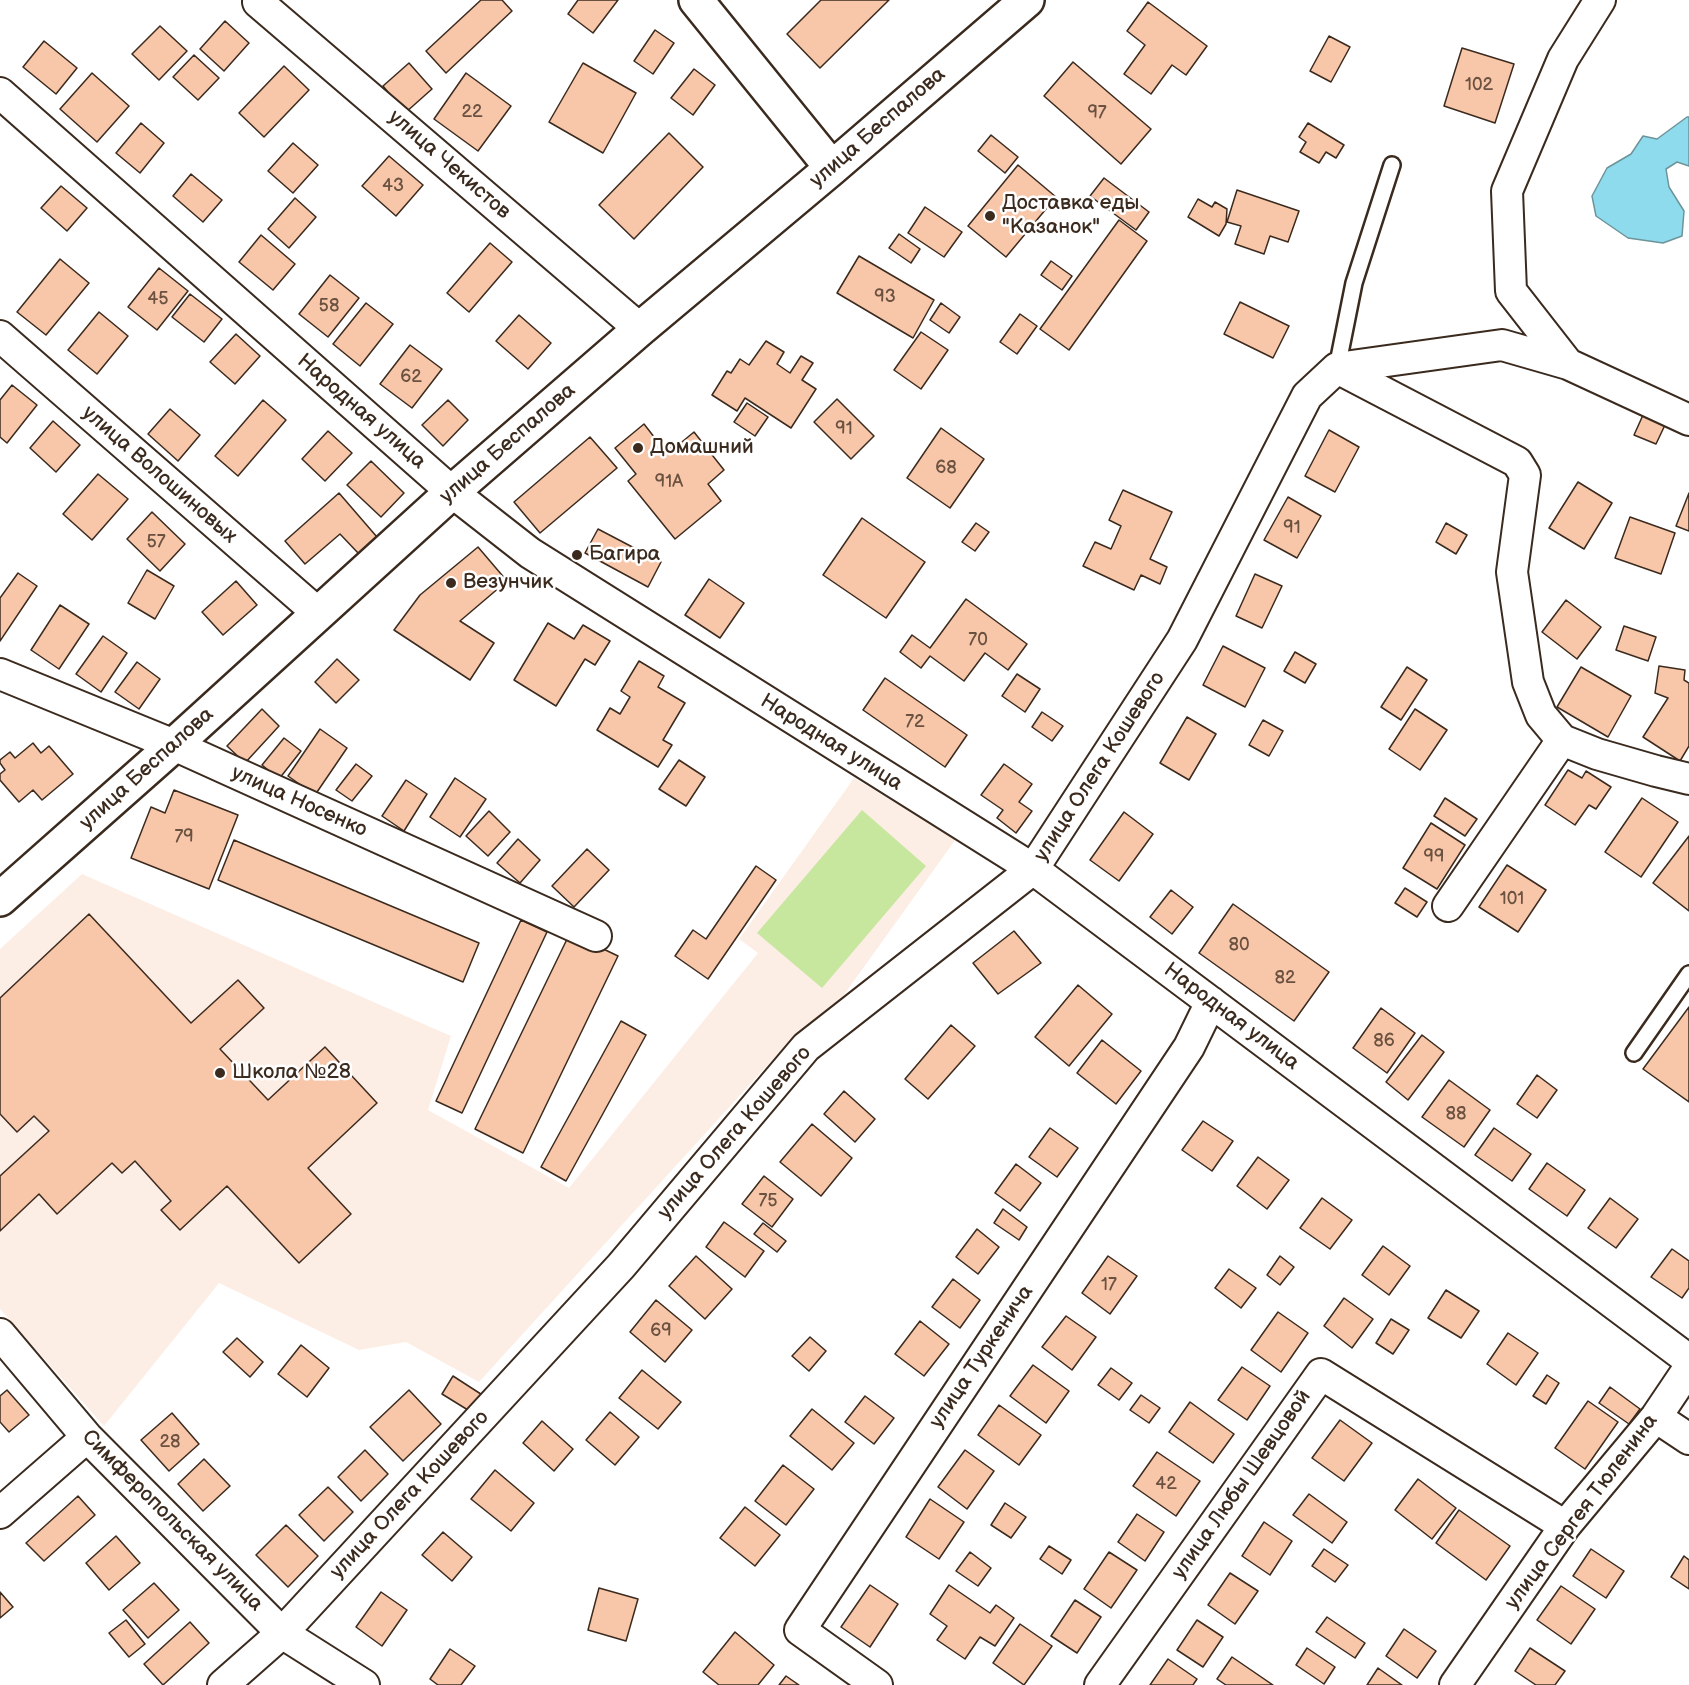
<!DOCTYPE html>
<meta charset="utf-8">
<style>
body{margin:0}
canvas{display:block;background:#fff}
</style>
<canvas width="1689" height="1685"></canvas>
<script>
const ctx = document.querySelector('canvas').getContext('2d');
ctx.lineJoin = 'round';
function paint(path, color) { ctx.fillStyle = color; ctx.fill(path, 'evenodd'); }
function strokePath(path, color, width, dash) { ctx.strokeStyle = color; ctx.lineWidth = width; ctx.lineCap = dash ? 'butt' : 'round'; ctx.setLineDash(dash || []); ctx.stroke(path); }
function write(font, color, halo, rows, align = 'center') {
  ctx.font = font + ' "Balsamiq Sans",sans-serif'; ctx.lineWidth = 5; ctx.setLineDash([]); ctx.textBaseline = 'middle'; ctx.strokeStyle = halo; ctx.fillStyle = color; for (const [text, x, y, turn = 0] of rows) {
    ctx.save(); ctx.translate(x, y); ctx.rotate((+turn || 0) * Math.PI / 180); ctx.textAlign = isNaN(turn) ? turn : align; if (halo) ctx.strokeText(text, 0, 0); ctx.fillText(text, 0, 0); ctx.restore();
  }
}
paint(new Path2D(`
 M854,778l102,61 -123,171 -39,26 -315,346 -73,-40 -47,8 -140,-67 -115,143 -104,-117v-360l82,-75 369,162 -23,74 141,78 189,-235 -19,-14z`), '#fdeee5');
paint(new Path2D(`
 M862,810l64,56 -104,122 -65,-55z`), '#c7e79f');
const water = new Path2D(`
 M1687,117h2v49l-12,-4 -11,7 3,18 15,24 -2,25 -19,7 -35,-5 -32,-22 -4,-20 15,-28 24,-14 12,-18 14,3z`);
paint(water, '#8edbed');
strokePath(water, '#6d949a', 1.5);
const building = new Path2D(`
 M481,0h21l10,11 -66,62 -20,-22z
 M578,0h40l-25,33 -25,-19z
 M821,0h68l-69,68 -33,-34z
 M1148,2l59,44 -21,29 -14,-10 -21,29 -27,-20 21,-29 -18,-14z
 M225,21l24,22 -25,28 -24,-22z
 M160,26l27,25 -28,29 -27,-26z
 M655,30l19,13 -21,31 -19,-13z
 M1329,36l21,11 -19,35 -21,-11z
 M44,41l33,27 -21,26 -33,-27z
 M1462,48l52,16 -19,59 -51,-17z
 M194,55l25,23 -21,22 -25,-23z
 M1073,62l78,67 -30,35 -77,-68z
 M409,63l23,26 -27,24 -22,-27z
 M583,63l53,30 -33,60 -54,-31z
 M284,66l25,24 -45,47 -25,-24z
 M694,69l21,16 -22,30 -22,-17z
 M92,73l37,33 -32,36 -37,-33z
 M466,73l45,33 -33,45 -44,-32z
 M141,123l23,20 -24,30 -24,-20z
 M1308,123l36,22 -8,13 -10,-6 -7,11 -19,-11 6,-10 -7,-5z
 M669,133l34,34 -69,72 -35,-34z
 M991,135l27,22 -13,16 -27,-22z
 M293,143l25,22 -25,28 -25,-22z
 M389,156l34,29 -27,31 -34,-30z
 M1018,165l38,32 -50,60 -38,-31z
 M191,174l31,26 -19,22 -30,-26z
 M1104,178l45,34 -13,18 -46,-34z
 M61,186l26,22 -20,23 -26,-23z
 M1237,190l62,21 -11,31 -18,-6 -6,18 -29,-10 6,-18 -14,-4z
 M295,198l21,19 -27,31 -21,-19z
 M1198,199l14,8 3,-5 12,7 -1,15 -7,12 -31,-19z
 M925,207l37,25 -18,25 -36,-24z
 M1119,220l28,21 -78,109 -29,-21z
 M899,234l21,15 -9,14 -22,-15z
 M261,235l34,29 -22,26 -34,-28z
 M490,243l22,19 -43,50 -22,-19z
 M859,256l75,44 -21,38 -76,-45z
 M60,259l29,24 -43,52 -29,-23z
 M1051,261l21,15 -10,14 -21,-15z
 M159,268l29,23 -31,39 -29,-23z
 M330,275l29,23 -31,39 -29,-23z
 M190,294l32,25 -18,23 -32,-25z
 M1240,302l49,24 -16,32 -49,-24z
 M366,303l27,21 -33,42 -27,-22z
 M941,303l19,14 -11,16 -19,-13z
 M99,312l29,24 -31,38 -29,-24z
 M1020,314l17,12 -20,28 -17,-12z
 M519,315l32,28 -23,26 -32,-28z
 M921,332l27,18 -27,39 -27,-19z
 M236,334l24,22 -25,28 -25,-22z
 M766,341l18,11 -7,12 13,9 11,-17 12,7 -11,17 14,9 -25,39 -46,-30 -8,13 -25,-16 15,-24 4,2 9,-14 9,6z
 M410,345l32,24 -30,39 -32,-24z
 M12,385l25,20 -30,38 -7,-6v-37z
 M837,399l37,37 -23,23 -37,-37z
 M263,400l23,20 -48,56 -23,-20z
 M448,400l20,20 -25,26 -21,-21z
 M747,403l21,14 -13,19 -21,-14z
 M170,409l30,26 -22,26 -30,-27z
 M1643,415l22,10 -9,19 -22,-9z
 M53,421l27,24 -24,27 -26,-24z
 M644,424l21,27 10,-8 2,3 17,-14 30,38 -16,14 13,17 -46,38 -47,-58 8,-7 -21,-26z
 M941,428l43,31 -34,49 -43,-30z
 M1329,430l30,17 -24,45 -30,-16z
 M328,431l24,22 -27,28 -23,-22z
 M590,437l27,31 -77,65 -26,-31z
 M371,461l33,32 -23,24 -34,-32z
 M98,474l30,25 -36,41 -29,-26z
 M1578,482l34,21 -28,46 -35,-21z
 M1123,490l49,22 -22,47 17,8 -7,17 -19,-9 -7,15 -51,-24 12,-24 16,7 10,-23 -12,-6z
 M339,493l38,44 -18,17 -19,-20 -35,30 -20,-23z
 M1689,493v38l-13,-5z
 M1288,497l33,19 -24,42 -33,-18z
 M152,512l33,32 -25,27 -33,-32z
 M1630,517l45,16 -14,41 -46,-16z
 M862,518l63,44 -39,56 -63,-43z
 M976,523l13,9 -14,19 -13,-9z
 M1446,523l21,12 -11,19 -20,-12z
 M598,529l63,33 -13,25 -63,-34z
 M478,547l29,34 -47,40 34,22 -24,37 -76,-50 26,-35z
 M147,570l27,16 -19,33 -27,-16z
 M18,573l19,13 -37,55v-43z
 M1255,574l27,12 -20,42 -26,-12z
 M709,579l35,24 -24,35 -35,-23z
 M236,581l21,24 -34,30 -21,-23z
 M966,599l61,45 -19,26 -23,-17 -21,28 -34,-25 -9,12 -21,-16 12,-17 18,13z
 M1566,600l35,27 -24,32 -35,-27z
 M60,605l29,19 -30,45 -28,-19z
 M548,623l26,16 9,-14 27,16 -15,24 -10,-6 -29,47 -42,-26z
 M1624,626l32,11 -8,24 -32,-11z
 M103,636l24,17 -26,39 -25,-18z
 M1223,646l42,22 -20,39 -42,-22z
 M1295,652l21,12 -11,19 -21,-12z
 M337,659l22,21 -23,23 -21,-21z
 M639,661l25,15 -6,11 27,16 -22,37 9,5 -14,22 -61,-37 13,-22 10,6 10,-17 -9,-6z
 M137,662l23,17 -21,30 -24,-17z
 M1659,666l26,4 -1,10 5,3v63l-9,15 -37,-24 25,-39 -13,-5z
 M1407,667l20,13 -26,40 -20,-13z
 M1581,667l50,29 -23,41 -51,-30z
 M1017,674l23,15 -15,23 -23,-16z
 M885,678l82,57 -22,32 -82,-57z
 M262,709l17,17 -34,37 -18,-17z
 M1415,709l32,21 -27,40 -31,-21z
 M1042,712l21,14 -11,15 -20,-14z
 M1187,717l29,17 -27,46 -29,-17z
 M1263,720l20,11 -14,25 -20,-11z
 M320,729l27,19 -32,47 -27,-19z
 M284,738l17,13 -22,28 -17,-14z
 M33,743l8,10 8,-7 24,28 -31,26 -9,-10 -14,12 -19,-22v-6l5,-4 -5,-7v-3l10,-8 5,6z
 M679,760l26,17 -19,29 -27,-17z
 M356,764l16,12 -20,25 -16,-11z
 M1004,764l28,20 -13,18 13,9 -16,22 -19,-15 6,-8 -22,-15z
 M1568,770l14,8 4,-7 25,16 -15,22 -7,-4 -14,20 -30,-20z
 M455,778l31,21 -26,38 -30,-20z
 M406,780l21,14 -23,37 -22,-15z
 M174,790l64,25 -29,74 -78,-31 20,-51 14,6z
 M1445,798l32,21 -12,17 -31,-20z
 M1642,798l36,24 -37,55 -36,-25z
 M489,811l21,21 -22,24 -22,-20z
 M1124,812l29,22 -34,47 -29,-21z
 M1431,823l34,22 -28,44 -34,-21z
 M1689,836v75l-36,-28z
 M518,839l22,21 -20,23 -23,-20z
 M234,840l245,103 -16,39 -245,-102z
 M587,849l22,21 -35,37 -22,-21z
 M1507,865l39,25 -28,42 -39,-25z
 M756,866l20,14 -68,99 -33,-23 18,-26 13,9z
 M1405,888l22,14 -10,15 -22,-14z
 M1171,890l22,17 -21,27 -22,-17z
 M1233,904l96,68 -35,49 -95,-68z
 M89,914l102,109 47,-43 26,28 -44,41 48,51 57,-53 52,56 -69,65 43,46 -52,49 -72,-77 -47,44 -19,-20 10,-9 -36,-40 -13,12 -10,-10 -55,51 -18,-20 -39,37v-55l49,-45 -15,-15 -17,16 -17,-18v-116z
 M521,920l26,12 -85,181 -26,-12z
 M1014,931l27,32 -43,31 -25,-31z
 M570,933l48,23 -95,197 -48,-24z
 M1078,985l34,29 -43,52 -34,-29z
 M1689,1007v95l-46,-33z
 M1381,1008l34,25 -28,40 -34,-25z
 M621,1021l25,14 -80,146 -25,-14z
 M951,1025l24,21 -47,53 -23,-20z
 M1422,1035l22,17 -36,48 -22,-18z
 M1102,1040l39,31 -25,33 -39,-31z
 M1537,1075l20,15 -20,28 -20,-14z
 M1449,1080l41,30 -26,37 -42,-30z
 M844,1091l31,28 -20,23 -31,-28z
 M1203,1121l30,20 -21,30 -30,-21z
 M812,1124l40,34 -31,38 -41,-34z
 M1050,1128l28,20 -21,29 -28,-20z
 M1494,1128l37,26 -19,27 -37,-26z
 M1258,1157l31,23 -22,29 -30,-23z
 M1547,1163l38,27 -18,26 -38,-27z
 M1016,1164l25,19 -21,28 -25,-18z
 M764,1176l29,23 -21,28 -30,-23z
 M1322,1198l30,22 -22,29 -30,-21z
 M1610,1198l28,21 -22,29 -28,-20z
 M1003,1209l24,18 -8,13 -25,-17z
 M724,1222l40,29 -19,26 -39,-30z
 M763,1223l23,18 -9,11 -23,-18z
 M977,1229l22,18 -21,27 -22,-17z
 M1383,1246l27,20 -21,29 -27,-20z
 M1672,1249l17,12v27l-7,10 -31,-21z
 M696,1256l36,33 -27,30 -36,-33z
 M1108,1256l29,20 -27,38 -28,-21z
 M1280,1256l14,11 -14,18 -13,-10z
 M1229,1269l27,19 -15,20 -26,-20z
 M953,1279l27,21 -20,28 -28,-21z
 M1446,1290l33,21 -18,27 -33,-20z
 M1344,1298l29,21 -21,29 -28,-22z
 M656,1300l36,30 -27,32 -35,-30z
 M1278,1312l30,21 -27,39 -30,-22z
 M1066,1316l30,21 -24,33 -30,-23z
 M1391,1319l18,11 -16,24 -17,-11z
 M920,1321l29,23 -25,32 -29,-22z
 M1508,1333l30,20 -22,32 -29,-21z
 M810,1337l16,14 -17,20 -17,-15z
 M237,1338l26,24 -13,15 -27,-25z
 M301,1345l28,23 -22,29 -29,-23z
 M1033,1365l36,26 -23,32 -36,-27z
 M1242,1367l28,19 -23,34 -29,-20z
 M1111,1368l21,15 -13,17 -21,-15z
 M642,1370l39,32 -23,27 -39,-31z
 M1547,1375l12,8 -13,21 -13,-8z
 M453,1376l34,22 -11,17 -34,-21z
 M1610,1387l30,22 -11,15 -30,-21z
 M7,1390l22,25 -20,17 -9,-10v-26z
 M409,1390l32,34 -38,37 -33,-34z
 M1141,1395l19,13 -11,15 -19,-13z
 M865,1396l29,22 -20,26 -29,-22z
 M1588,1401l30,21 -33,47 -30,-21z
 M1190,1402l44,32 -21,29 -44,-31z
 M999,1405l42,30 -22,30 -41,-30z
 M812,1409l42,34 -22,27 -42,-34z
 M610,1412l29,25 -24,28 -29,-25z
 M172,1413l27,31 -30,27 -28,-31z
 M1340,1420l32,23 -28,38 -32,-23z
 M542,1421l31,28 -19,22 -31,-28z
 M365,1450l23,24 -27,27 -23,-24z
 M965,1450l29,21 -27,38 -29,-22z
 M1157,1452l43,29 -24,35 -43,-30z
 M204,1459l26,27 -27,25 -25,-27z
 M783,1465l31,24 -28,36 -31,-24z
 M495,1470l39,33 -23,28 -40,-32z
 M1418,1479l38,29 -24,31 -37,-29z
 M328,1487l25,25 -29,29 -25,-26z
 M1309,1494l38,28 -15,21 -39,-28z
 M78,1496l17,19 -51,46 -18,-18z
 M930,1499l34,23 -25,37 -33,-22z
 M1005,1503l21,14 -15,21 -20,-13z
 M745,1507l35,28 -25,31 -35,-28z
 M1459,1510l51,36 -24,34 -50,-37z
 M1137,1514l27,18 -19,29 -27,-19z
 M1264,1522l28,19 -22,34 -28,-19z
 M286,1525l32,31 -30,31 -32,-32z
 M443,1532l29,25 -20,24 -30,-26z
 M116,1536l24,27 -31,27 -23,-27z
 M1049,1546l22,14 -9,14 -22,-15z
 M1324,1549l24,16 -13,17 -23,-16z
 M1591,1549l33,22 -18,27 -33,-22z
 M970,1552l21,16 -13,18 -22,-15z
 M1109,1552l28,18 -26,38 -27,-19z
 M1684,1556l5,4v29l-18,-12z
 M1230,1573l28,18 -23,33 -27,-19z
 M154,1583l25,27 -31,28 -25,-28z
 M870,1585l28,19 -28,43 -29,-20z
 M949,1585l41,28 6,-8 18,13 -19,28 -15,-9 -15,22 -28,-19 10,-14 -17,-12z
 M1561,1586l34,23 -24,35 -34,-24z
 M599,1588l39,11 -12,42 -38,-11z
 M0,1592l13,15 -13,11z
 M381,1592l26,18 -25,36 -26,-19z
 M1075,1600l26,17 -24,36 -26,-17z
 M1327,1617l38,26 -10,15 -39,-26z
 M126,1620l19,24 -16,13 -20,-24z
 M1197,1620l26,17 -20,30 -26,-17z
 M190,1622l19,21 -46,42 -19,-21z
 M1020,1624l32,22 -28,39 -31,-22z
 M1404,1629l32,22 -19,27 -31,-22z
 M735,1632l39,33 -16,20h-39l-16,-13z
 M1307,1648l28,19 -11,17 -28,-19z
 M1530,1648l35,23 -10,14h-19l-21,-14z
 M450,1649l25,17 -14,19h-23l-8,-6z
 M1232,1657l41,28h-47l-9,-6z
 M1168,1659l29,20 -4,6h-43z
 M1378,1668l24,17h-35z
 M786,1676l13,9h-20z`);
paint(building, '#f8c6a8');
strokePath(building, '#3b2a1e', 1.5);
const lane = new Path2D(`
 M1337,368l17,-85 38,-118
 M1634,1053l55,-79`);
const street = new Path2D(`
 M259,0l-1,2 382,327
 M0,93l452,399 78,61 503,316 656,491
 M0,336l319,278
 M1568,364l-57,-73 -4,-100 56,-132 37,-59
 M1337,368l165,-23 66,19 121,56
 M0,674l174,71 422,191
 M1448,906l114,-166
 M0,1334l87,103 195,196 82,52
 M1656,1417l33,22
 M0,1513l87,-76
 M223,1685l59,-52 339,-367 185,-219 227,-178 149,-229 125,-244 30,-28 180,94 8,13 -13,97 16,110 13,33 21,25 35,14 59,17 33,8
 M877,1685l-77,-55 389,-583 22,-45
 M1100,1685l221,-311 244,152
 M1455,1685l110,-159 91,-109 33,-49`);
const secondary = new Path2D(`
 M696,0l136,168
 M0,899l174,-154 278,-253 188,-163 192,-161 195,-168`);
strokePath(lane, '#3b2a1e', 20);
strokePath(street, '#3b2a1e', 34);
strokePath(secondary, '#3b2a1e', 38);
strokePath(lane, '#fff', 15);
strokePath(street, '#fff', 30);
strokePath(secondary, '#fff', 33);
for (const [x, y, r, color] of [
 [990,216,6,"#3b2a1e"],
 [638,448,6,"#3b2a1e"],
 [577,555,6,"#3b2a1e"],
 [451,583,6,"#3b2a1e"],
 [220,1073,6,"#3b2a1e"]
]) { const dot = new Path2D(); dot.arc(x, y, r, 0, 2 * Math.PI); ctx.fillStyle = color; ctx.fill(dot); strokePath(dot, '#fff', 2); }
write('18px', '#6a5140', null, [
 ["102",1479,85],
 ["22",472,112],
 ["97",1097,113],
 ["43",393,186],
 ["93",885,297],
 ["45",158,299],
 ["58",329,306],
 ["62",411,377],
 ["91",844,429],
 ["68",946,468],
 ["91А",669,482],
 ["91",1292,528],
 ["57",156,542],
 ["70",978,640],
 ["72",915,722],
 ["79",184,837],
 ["99",1434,857],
 ["101",1512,899],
 ["80",1239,945],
 ["82",1285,978],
 ["86",1384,1041],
 ["88",1456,1114],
 ["75",768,1201],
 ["17",1109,1285],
 ["69",661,1331],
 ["28",170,1442],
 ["42",1166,1484]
]);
write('21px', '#3b2a1e', '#fff', [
 ["улица Беспалова",878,128,-41],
 ["улица Чекистов",449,165,41],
 ["Народная улица",361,412,41],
 ["улица Беспалова",508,444,-41],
 ["улица Волошиновых",159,475,41],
 ["Народная улица",831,743,32],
 ["улица Олега Кошевого",1100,767,-57],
 ["улица Беспалова",147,769,-42],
 ["улица Носенко",299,802,24],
 ["Народная улица",1231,1017,37],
 ["улица Олега Кошевого",735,1133,-49],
 ["улица Туркенича",982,1357,-56],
 ["улица Любы Шевцовой",1242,1485,-55],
 ["улица Олега Кошевого",410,1495,-47],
 ["улица Сергея Тюленина",1582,1512,-53],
 ["Симферопольская улица",172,1521,45]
]);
write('21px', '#3b2a1e', '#fff', [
 ["Доставка еды",1002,204],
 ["\"Казанок\"",1002,228],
 ["Домашний",650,448],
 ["Багира",589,555],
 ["Везунчик",463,583],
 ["Школа №28",232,1073]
], 'left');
</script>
